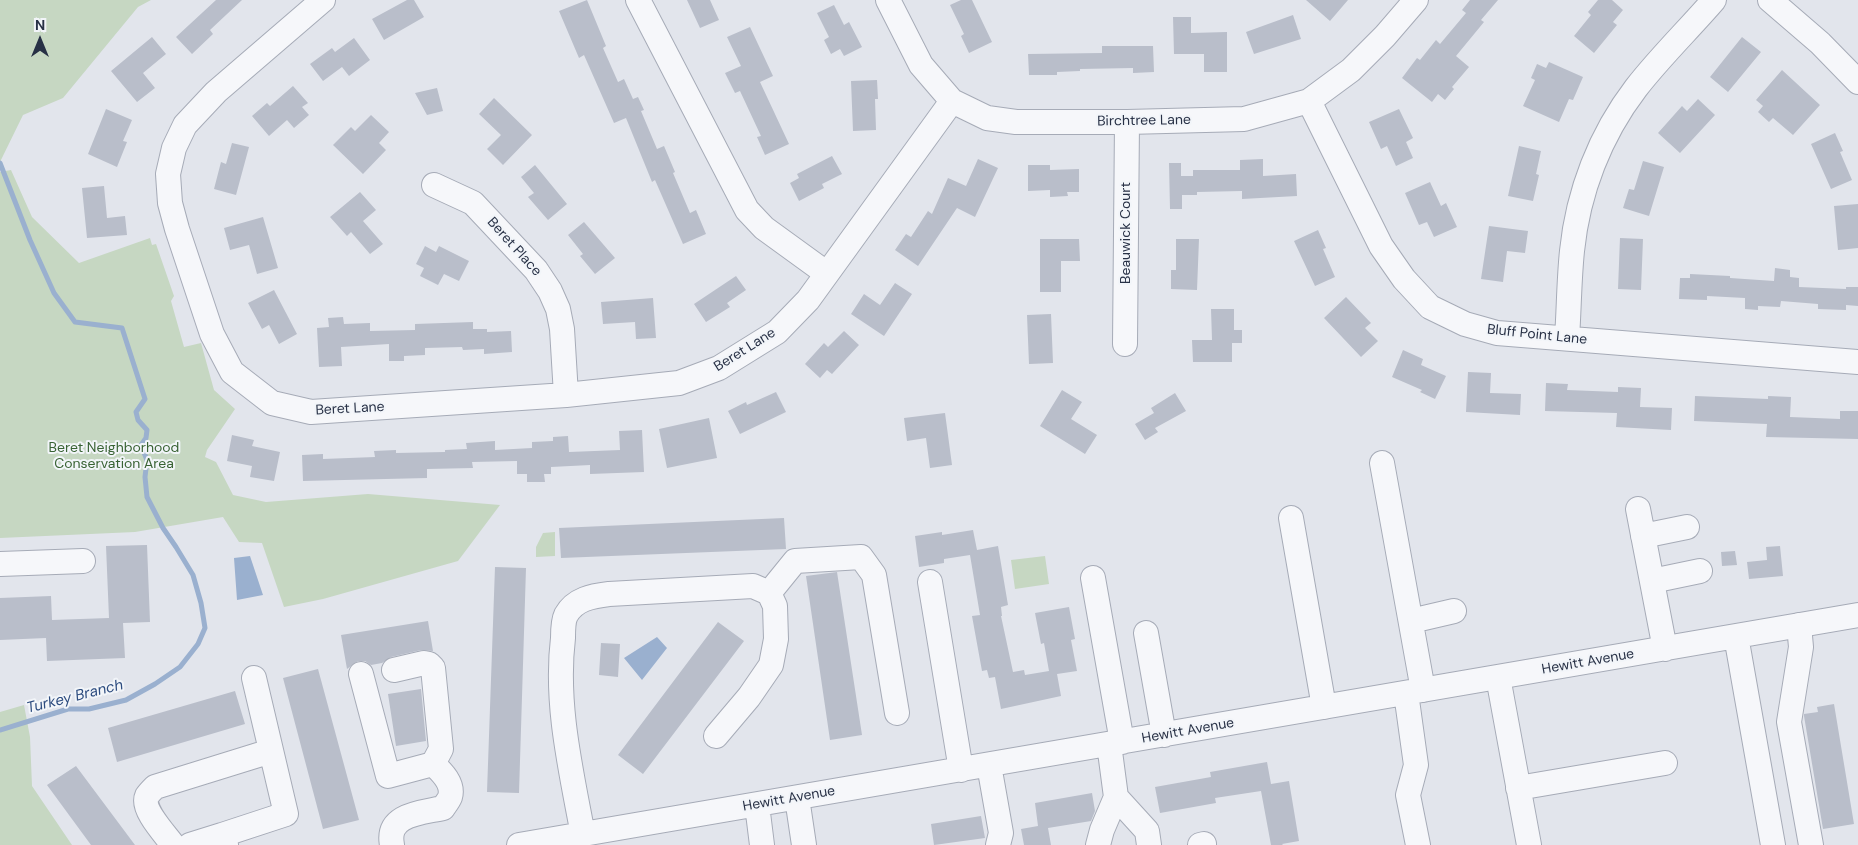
<!DOCTYPE html>
<style>
body{margin:0}
#map{position:relative;width:1858px;height:845px;overflow:hidden;background:#e2e5ec;font-family:"DM Sans",sans-serif}
canvas{display:block}
.north{position:absolute;left:15px;top:15px;width:50px;height:50px;-webkit-text-stroke:4px #f2f5f9;paint-order:stroke;rotate:0deg;font-size:14px;font-weight:700;line-height:20px;text-align:center;color:#283146}
.north::after{content:'';display:block;margin:auto;width:18px;height:22px;background:#283146;clip-path:polygon(50% 0,100% 100%,50% 72%,0 100%)}
</style>
<div id="map">
<canvas width="1858" height="845"></canvas>
<div class="north">N</div>
</div>
<script>
const ctx = document.querySelector('canvas').getContext('2d');
ctx.lineJoin = 'round';
function paint(path, color) { ctx.fillStyle = color; ctx.fill(path, 'evenodd'); }
function strokePath(path, color, width, dash) { ctx.strokeStyle = color; ctx.lineWidth = width; ctx.lineCap = dash ? 'butt' : 'round'; ctx.setLineDash(dash || []); ctx.stroke(path); }
function write(font, color, halo, rows, align = 'center') {
  ctx.font = font + ' "DM Sans",sans-serif'; ctx.lineWidth = 4; ctx.setLineDash([]); ctx.textBaseline = 'middle'; ctx.strokeStyle = halo; ctx.fillStyle = color; for (const [text, x, y, turn = 0] of rows) {
    ctx.save(); ctx.translate(x, y); ctx.rotate((+turn || 0) * Math.PI / 180); ctx.textAlign = isNaN(turn) ? turn : align; if (halo) ctx.strokeText(text, 0, 0); ctx.fillText(text, 0, 0); ctx.restore();
  }
}
paint(new Path2D(`
 M0,0h151l-13,7 -75,91 -40,17 -23,47z
 M11,170l21,47 47,46 71,-25 2,7 4,-1 18,52 -3,5 13,46 17,-4 13,47 21,19 -28,41 -2,7 11,5 17,33 33,7 102,-8 132,11 -42,56 -135,38 -39,8 -22,-64 -23,-1 -16,-25 -88,15 -135,6v-366z
 M555,532v24l-19,1v-10l7,-14z
 M1045,556l4,28 -34,5 -4,-29z
 M24,705l6,32 2,49 40,59h-72v-133z`), '#c6d7c2');
paint(new Path2D(`
 M250,556l13,39 -26,5 -3,-42z
 M657,637l10,11 -25,32 -18,-22z`), '#9ab0cf');
strokePath(new Path2D(`
 M0,163l30,77 24,53 21,29 47,6 23,71 -9,13 2,8 9,10 -1,8 -5,7 6,15 -2,17 2,20 16,31 13,19 17,28 8,28 4,25 -7,16 -18,23 -25,17 -29,16 -37,9h-21l-68,21`), '#9ab0cf', 5);
paint(new Path2D(`
 M216,0h26l-32,30 3,4 -21,20 -16,-17z
 M407,0h7l10,17 -40,23 -12,-21z
 M587,0l19,46 -3,2 15,34 6,-3 9,20 5,-2 6,13 -3,1 16,38 7,-3 11,26 -2,1 17,40 6,-3 10,24 -23,10 -28,-64 -3,2 -26,-64 -12,5 -30,-68 -5,3 -20,-47z
 M687,0h23l9,20 -19,8z
 M961,0h11l20,42 -23,11 -8,-17 3,-2 -14,-29z
 M1306,0h42l-18,21z
 M1470,0h28l-17,20 3,2 -28,34 13,11 -17,20 2,2 -9,11 -7,-6 -6,8 -30,-24 15,-20 3,2 16,-20 4,4 26,-31 -4,-3z
 M1598,0h14l11,10 -10,12 4,3 -23,28 -20,-17 17,-21 -3,-3z
 M834,5l10,20 5,-3 13,25 -18,9 -4,-7 -9,5 -7,-14 5,-3 -12,-24z
 M1293,15l8,24 -47,15 -8,-22z
 M1173,17h18v16l36,-1v40h-23v-18h-30z
 M750,27l23,49 -13,6 29,62 -24,11 -8,-18 4,-1 -21,-45 -5,2 -10,-20 16,-7 -14,-29z
 M152,37l14,17 -23,19 12,15 -18,14 -26,-31z
 M1742,37l19,15 -33,40 -18,-15z
 M354,38l16,22 -21,16 -7,-9 -19,14 -13,-17 22,-16 3,4z
 M1102,46h51l1,26 -21,1v-5l-53,1v2l-23,1v3h-28l-1,-21 74,-1z
 M1549,62l34,15 -10,23 -4,-1 -10,23 -36,-16 12,-26 -4,-2 6,-14 9,4z
 M1782,70l38,35 -27,30 -20,-17 -4,4 -11,-10 5,-6 -7,-6z
 M877,80l1,19h-3l1,31 -23,1 -2,-50z
 M293,86l15,17 -6,4 7,8 -15,13 -7,-8 -18,16 -17,-20 15,-13 3,3z
 M437,88l6,23 -16,4 -12,-22z
 M494,98l38,37 -29,30 -16,-16 14,-14 -22,-21z
 M1698,99l17,16 -35,38 -22,-20 24,-27 5,5z
 M106,109l26,11 -9,21 4,1 -10,25 -29,-13z
 M1399,109l14,29 -7,4 7,16 -17,8 -9,-20 -6,3 -12,-27z
 M371,115l18,17 -10,11 7,7 -23,24 -30,-29 18,-18 4,4z
 M1835,133l8,18 -3,1 12,28 -21,9 -20,-45z
 M232,143l17,4 -13,48 -22,-6 7,-27 5,2z
 M1519,146l22,5 -5,23 3,1 -6,26 -25,-5z
 M832,156l10,18 -20,10 2,4 -25,13 -9,-18 9,-5 -2,-4z
 M978,159l20,9 -23,49 -18,-9 -39,58 -23,-16 11,-16 5,3 17,-26 4,3 16,-36 18,8z
 M1263,159v17l33,-2 1,22 -55,3v-8l-45,1v3h-15v14h-12l-1,-46h12v13h12v-6h47v-10z
 M1643,161l21,6 -15,49 -26,-8 6,-19 5,1z
 M535,165l32,39 -19,16 -20,-23 6,-4 -13,-16z
 M1028,165h22v5l29,-1v23h-12l1,4 -18,1v-7l-22,1z
 M1430,182l11,24 5,-3 11,24 -23,10 -7,-15 -8,3 -14,-32z
 M104,186l3,32 18,-2 2,19 -40,3 -5,-50z
 M360,192l16,18 -13,11 20,23 -13,10 -19,-22 -4,4 -17,-19z
 M1858,204v44l-20,2 -4,-44z
 M263,217l15,51 -21,6 -8,-29 -19,5 -6,-22z
 M584,222l31,36 -20,16 -15,-18 3,-2 -15,-19z
 M1489,226l39,5 -3,22 -18,-2 -4,31 -22,-3z
 M1318,230l8,18 -3,1 12,28 -20,9 -21,-45z
 M1620,238l23,1 -2,51 -23,-1z
 M1040,239h39l1,22h-19v31h-21z
 M1176,239h23l-2,51 -26,-1v-19h5z
 M425,246l11,6 3,-6 30,15 -10,20 -15,-7 -6,11 -18,-9 4,-8 -8,-4z
 M1775,268l15,2v7l9,1v9l47,2v-2h12v19l-12,-1v5l-28,-1v-5l-37,-3 -1,6 -22,-1v4l-13,-1v-11l-38,-2v4l-28,-1 1,-21h10v-4l40,2v2l44,3z
 M736,276l10,14 -19,13 3,4 -24,15 -12,-18z
 M895,283l17,11 -28,42 -33,-22 13,-20 16,11z
 M274,290l23,44 -18,10 -10,-19 -7,4 -14,-26z
 M1346,297l25,26 -6,5 13,13 -17,16 -37,-39z
 M653,298l3,40 -20,1 -1,-17 -32,2 -2,-22z
 M1211,309h23v21h8v13h-10v19h-39l-1,-22h20z
 M1051,314l2,49 -24,1 -2,-49z
 M343,317l1,7 26,-1v8l45,-1v-6l58,-2v7h14v3l24,-1 1,21 -28,2v-5l-21,1 -1,-3 -37,1v7l-21,1v5h-15v-17l-48,3 1,19 -23,1 -2,-39 12,-1 -1,-9z
 M844,331l15,14 -27,29 -5,-4 -7,8 -15,-14 19,-21 4,4z
 M1403,350l20,9 -2,6 25,11 -11,23 -15,-7 2,-2 -30,-13z
 M1468,372l23,1 -1,20 31,1 -1,21 -54,-3z
 M1546,383l22,1 -1,6 51,2v-5l23,1 -1,19 32,1 -1,22 -55,-3 1,-14 -72,-2z
 M1062,390l20,12 -11,17 26,16 -12,19 -45,-28z
 M776,392l10,20 -46,22 -12,-23 18,-9 1,3z
 M1175,393l11,18 -31,17 3,4 -13,8 -10,-16 19,-11 -3,-5z
 M1695,396l73,3v-3l23,1 -1,20 50,2v-8h18v28l-92,-2 1,-13 -73,-3z
 M945,413l7,52 -22,3 -4,-30 -19,3 -3,-23z
 M709,418l8,40 -50,10 -8,-39z
 M642,430l2,42 -54,2v-9l-39,2v7h-7l1,8h-18v-8h-10v-13l-45,1 1,6 -46,1v9l-124,3 -1,-26 21,-1v5l52,-2 -1,-6 22,-1v3l49,-1v-2l22,-1 -1,-6 29,-2v9l37,-2v-6l21,-1v-4l15,-1 1,16 51,-2 -1,-19z
 M232,435l22,5 -2,6 28,6 -6,29 -24,-4 2,-11 -25,-5z
 M784,518l2,31 -225,9 -2,-30z
 M973,530l4,20 21,-4 10,59 -7,2 1,9h-1l12,56 11,-2 1,5 24,-4 -5,-28 -3,1 -6,-31 34,-6 6,32 -4,1 6,31 -20,3 4,22 -60,13 -6,-32 -6,1 -2,-8 -5,1 -10,-55 8,-1 -10,-60 -26,4v4l-25,4 -4,-31 27,-4v3z
 M147,545l3,77 -27,1 2,35 -78,3 -1,-23 -46,2v-42l51,-2 1,24 57,-2 -3,-72z
 M1780,546l3,30 -34,3 -2,-17 20,-2 -1,-13z
 M1735,551l2,14 -15,1 -1,-14z
 M495,567l31,1 -7,225 -32,-1z
 M837,572l25,163 -32,5 -24,-164z
 M428,621l5,30 -12,-1 -30,7 -9,6 -11,2 -6,-4h-7l-11,8 -6,-34z
 M718,622l26,19 -101,133 -25,-19z
 M601,643l19,1 -2,33 -19,-2z
 M318,669l41,151 -36,9 -40,-151z
 M421,689l5,52 -30,5 -8,-52z
 M235,691l10,33 -128,38 -9,-34z
 M1834,704l20,120 -31,5 -19,-113v-2l14,-2 -1,-5z
 M1267,762l4,22 18,-3 10,60 -17,3 1,1h-12l-10,-54 -46,7 1,5 -56,10 -5,-26 56,-10 -1,-5z
 M76,766l59,79h-44l-44,-60z
 M1092,793l3,18 -4,10 -43,7 3,17h-27l-3,-16 17,-3 -3,-23z
 M981,816l4,22 -51,7 -3,-21z`), '#b9beca');
const minor = new Path2D(`
 M323,0l-107,92 -31,33 -11,23 -6,26 2,29 7,26 35,105 20,38 40,31 39,9 255,-17 113,-12 40,-15 58,-36 31,-32 144,-199
 M638,0l109,210 17,18 62,45
 M888,0l33,65 31,36 35,17 29,4h111l117,-3 65,-18 42,-31 34,-34 31,-36
 M1770,0l50,43 38,39
 M1309,101l72,145 23,33 26,28 35,17 32,9 361,29
 M434,185l39,18 63,67 14,21 8,18 4,20 4,66
 M1567,338c2,-29 2,-58 5,-87 6,-59 28,-116 64,-163 24,-31 53,-59 78,-88
 M1125,344l2,-222
 M1382,463l41,227
 M1638,509l27,140
 M1291,518l33,189
 M1643,536l44,-9
 M0,564l83,-3
 M1093,578l29,164
 M1652,581l48,-10
 M930,582l31,188
 M769,593l26,-32 66,-4 13,18 23,138
 M1411,621l43,-10
 M1799,625l2,22 -12,75 22,123
 M1146,633l18,102
 M1736,636l37,209
 M394,670l30,-7 5,1 4,4 8,81 -8,15
 M361,674l27,102 45,-12c9,8 21,20 17,33 -1,3 -5,8 -7,11 -22,5 -57,6 -51,37
 M1498,677l31,168
 M1406,693l10,72 -8,30 10,50
 M989,765l12,68 -3,12
 M1518,788l147,-25
 M1116,797l31,34 2,14
 M797,798l7,47
 M757,805l5,40
 M583,835c-12,-65 -28,-131 -20,-197 0,-7 0,-17 3,-23 9,-16 26,-19 43,-21l144,-8 16,7 6,13 1,33 -5,26 -22,32 -33,39
 M173,845c-8,-11 -32,-36 -26,-49 2,-3 5,-6 8,-9l116,-36
 M190,845l32,-10
 M226,845l-4,-10 64,-21 -32,-136
 M519,845l1339,-230
 M1098,845l4,-15 14,-33 -7,-53
 M1200,845l4,-1`);
strokePath(minor, '#a6abb7', 26);
strokePath(minor, '#f6f7fa', 24);
write('14px', '#283146', '#f2f5f9', [
 ["Birchtree Lane",1144,121,-1],
 ["Beauwick Court",1126,233,-90],
 ["Beret Place",514,247,48],
 ["Bluff Point Lane",1537,335,6],
 ["Beret Lane",745,350,-32],
 ["Beret Lane",350,409,-3],
 ["Hewitt Avenue",1588,662,-10],
 ["Hewitt Avenue",1188,731,-10],
 ["Hewitt Avenue",789,799,-10]
]);
write('14px', '#396334', '#f2f5f9', [
 ["Beret Neighborhood",114,448],
 ["Conservation Area",114,464]
]);
write('italic 15px', '#2d4c7f', '#f2f5f9', [
 ["Turkey Branch",75,697,-14]
]);
</script>
